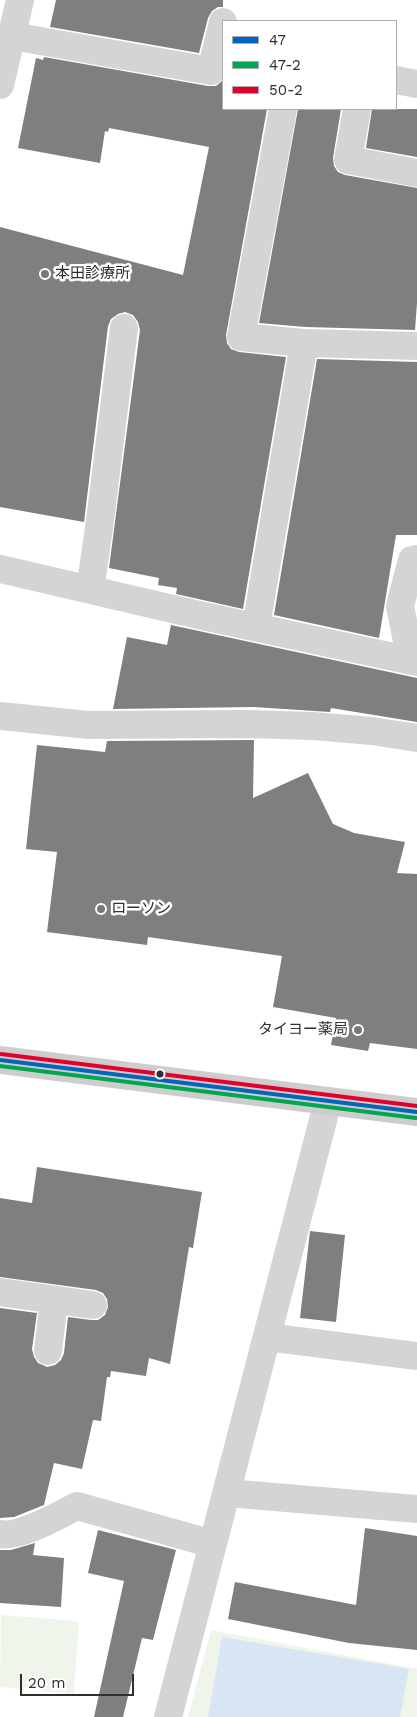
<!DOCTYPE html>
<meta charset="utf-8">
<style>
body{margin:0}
#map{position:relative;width:417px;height:1717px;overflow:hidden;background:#fff;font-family:"Work Sans",sans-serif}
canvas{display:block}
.legend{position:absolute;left:222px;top:20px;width:175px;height:90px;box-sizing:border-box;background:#fff;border:1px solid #acacac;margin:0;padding:6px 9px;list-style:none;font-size:15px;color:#2f2f2f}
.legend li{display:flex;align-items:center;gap:10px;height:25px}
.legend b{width:25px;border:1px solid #acacac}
.scale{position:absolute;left:20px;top:1674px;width:114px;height:22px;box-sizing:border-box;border:2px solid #2f2f2f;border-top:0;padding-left:6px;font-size:15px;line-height:18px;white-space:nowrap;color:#2f2f2f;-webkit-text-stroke:4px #fff;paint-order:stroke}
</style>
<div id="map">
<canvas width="417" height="1717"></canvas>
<ul class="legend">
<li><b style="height:6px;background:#0065bd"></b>47</li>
<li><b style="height:6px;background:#00a651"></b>47-2</li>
<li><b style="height:6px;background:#e4002b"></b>50-2</li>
</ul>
<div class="scale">20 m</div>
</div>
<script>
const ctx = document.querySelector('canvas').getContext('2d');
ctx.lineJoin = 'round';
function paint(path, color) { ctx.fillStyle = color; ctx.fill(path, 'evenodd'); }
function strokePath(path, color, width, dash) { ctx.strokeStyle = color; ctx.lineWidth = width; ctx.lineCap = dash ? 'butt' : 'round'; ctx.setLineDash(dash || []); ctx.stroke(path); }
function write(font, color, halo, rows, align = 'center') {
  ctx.font = font + ' "Work Sans","Noto Sans JP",sans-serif'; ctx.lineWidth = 5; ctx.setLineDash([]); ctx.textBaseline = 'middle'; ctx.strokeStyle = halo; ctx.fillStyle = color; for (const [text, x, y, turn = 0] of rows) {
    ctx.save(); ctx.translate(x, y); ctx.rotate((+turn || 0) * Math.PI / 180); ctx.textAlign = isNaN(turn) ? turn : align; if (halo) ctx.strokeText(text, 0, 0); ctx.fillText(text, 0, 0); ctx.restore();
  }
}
paint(new Path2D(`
 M1,1615l78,6 -5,73 -74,-7z
 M211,1630l206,39v48h-229z`), '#f0f5ec');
paint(new Path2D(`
 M222,1637l187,32 -9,48h-192z`), '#d8e5f2');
paint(new Path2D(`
 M56,0h167v7h-5l-6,4 -4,7 -9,35 -149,-26z
 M44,57l164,29h8l7,-6v29h44l-41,226 1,8 4,6 8,3 47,5 -43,252 -67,-15 1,-6 -19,-3 1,-7 -50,-10 31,-238 -2,-8 -5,-7 -8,-3 -7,2 -7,5 -3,7 -24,196 -84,-15v-280l183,48 26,-128 -100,-19 -1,4 -3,-1 -5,32 -82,-15 18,-90 7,2z
 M298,109h43l-8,49 1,8 4,6 7,3 72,13v115l-2,27 -110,-3 -46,-4z
 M372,109h45v48l-51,-9z
 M317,359l100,3v173h-21l-17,103 -105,-23z
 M171,625l246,53v44l-86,-14 -1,4 -76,-5 -141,2 14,-72 40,8z
 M254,740l-1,58 55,-25 25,51 21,9 51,9 -8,31 20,1v175l-47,-6 -2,8 -37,-6 5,-27 -63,-11 9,-51 -134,-19 -1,8 -100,-13 10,-80 -31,-3 11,-104 68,7 2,-11z
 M37,1167l165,25 -9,56 -4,-1 -19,117 -21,-6 -3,18 -35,-5 -1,6h-3l-6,44 -8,-1 -11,49 -28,-6 -10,42 -30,12 -14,1v-210l37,5 -5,36 2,8 4,6 9,4 8,-2 6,-5 3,-7 4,-36 23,3h7l7,-5 3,-8 -1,-8 -4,-6 -7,-3 -96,-13v-79l32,5z
 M310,1231l35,4 -9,87 -36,-4z
 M365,1528l52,8v114l-68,-7 -121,-24 7,-37 121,23z
 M98,1530l78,20 -23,90 -11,-2 -19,79h-29l30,-136 -36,-8z
 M35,1543l-2,12 31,3 -3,49 -61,-4v-53h11z`), '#7f7f7f');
strokePath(new Path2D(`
 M12,36l199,35 12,-49
 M396,80l21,4
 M0,85l20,-85
 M283,109l-42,228 63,6
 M357,109l-9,51 69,13
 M0,569l203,47 214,46
 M90,590l9,-62 25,-200
 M256,627l48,-284 113,3
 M411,661l-11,-55 12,-46 5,-1
 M0,716l89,9 159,-1 65,2 59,5 45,7
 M0,1292l93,13
 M267,1337l150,19
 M48,1351l6,-51
 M227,1493l190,16
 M0,1534c20,4 59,-19 77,-28l136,38
 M168,1717l160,-616`), '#d4d4d4', 28);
strokePath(new Path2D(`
 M0,1060l417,52`), '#cdcdcd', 28);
strokePath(new Path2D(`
 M0,1060l417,52`), '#0065bd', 4);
strokePath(new Path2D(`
 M0,1066l416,52`), '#00a651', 4);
strokePath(new Path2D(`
 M1,1054l416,52`), '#e4002b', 4);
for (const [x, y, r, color] of [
 [45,274,5,"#787878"],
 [101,909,5,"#787878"],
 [358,1030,5,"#787878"],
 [160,1074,4.5,"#2f2f2f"]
]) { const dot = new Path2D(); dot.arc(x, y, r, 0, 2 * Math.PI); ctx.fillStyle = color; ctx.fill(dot); strokePath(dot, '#fff', 2); }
write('15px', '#2f2f2f', '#fff', [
 ["本田診療所",55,274],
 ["ローソン",111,909],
 ["タイヨー薬局",348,1030,"right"]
], 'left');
</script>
